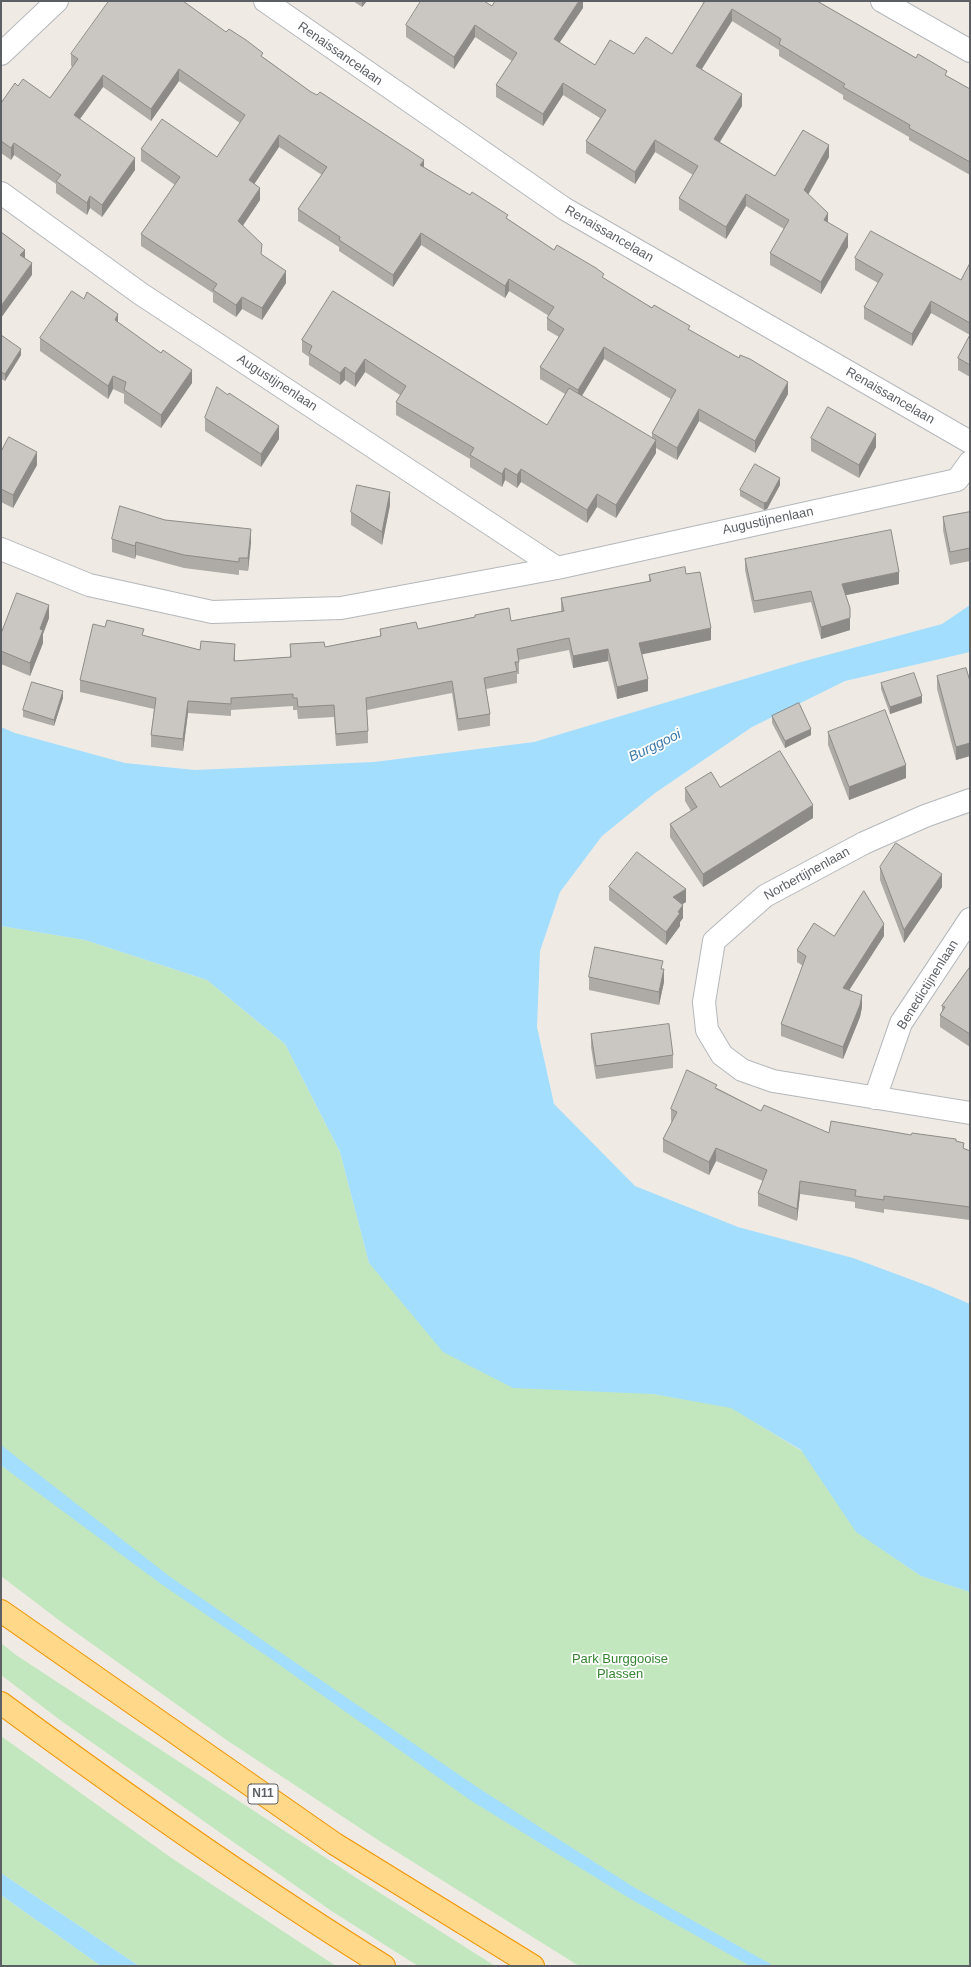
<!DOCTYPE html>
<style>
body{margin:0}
#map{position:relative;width:971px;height:1967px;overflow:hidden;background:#efebe4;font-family:Arial,sans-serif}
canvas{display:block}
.frame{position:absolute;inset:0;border:2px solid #5c6065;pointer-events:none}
</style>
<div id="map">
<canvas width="971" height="1967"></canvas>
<div class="frame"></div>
</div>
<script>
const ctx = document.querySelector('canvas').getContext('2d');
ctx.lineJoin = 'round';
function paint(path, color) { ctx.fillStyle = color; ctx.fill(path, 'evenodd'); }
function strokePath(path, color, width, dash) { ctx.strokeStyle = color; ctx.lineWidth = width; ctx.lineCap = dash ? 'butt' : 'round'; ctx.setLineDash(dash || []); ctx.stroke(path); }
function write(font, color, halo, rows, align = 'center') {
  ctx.font = font + ' Arial,sans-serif'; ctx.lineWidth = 3.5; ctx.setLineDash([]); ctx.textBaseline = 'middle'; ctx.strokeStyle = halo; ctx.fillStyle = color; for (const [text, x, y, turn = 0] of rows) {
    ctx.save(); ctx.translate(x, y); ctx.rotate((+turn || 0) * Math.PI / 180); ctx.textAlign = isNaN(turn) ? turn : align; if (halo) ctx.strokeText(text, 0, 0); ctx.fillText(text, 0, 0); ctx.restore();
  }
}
paint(new Path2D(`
 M1,926l84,14 122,40 78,64 55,108 29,111 284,131 78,13 72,45 54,80 64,44 49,16v374h-391l-198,-124 -156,-103 -165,-118 -59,-45z
 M1,1643l15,12 339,222 140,89h-77l-88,-56 -270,-190 -59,-45z
 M1,1736l172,123 163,107h-197l-138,-93z
 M1,1895l100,71h-100z`), '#c2e7bf');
paint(new Path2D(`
 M970,605v47l-125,29 -93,46 -97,66 -53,43 -42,56 -20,59 -3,76 17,77 81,82 103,41 115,31 78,29 39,17v288l-49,-16 -65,-44 -55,-82 -70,-42 -78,-14 -140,-6 -70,-36 -74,-89 -29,-111 -55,-108 -78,-64 -122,-40 -84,-14v-199l14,6 110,30 70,7 179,-8 160,-20 267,-80 141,-38z
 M1,1445l168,131 308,211 158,101 139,78h-24l-121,-68 -159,-98 -196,-139 -113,-77 -159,-118z
 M1,1873l138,93h-38l-100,-71z`), '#a3deff');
const street = new Path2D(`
 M265,1l300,208 405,233
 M882,1l88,50
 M1,54l56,-53
 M1,193l140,101 416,274
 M1,549l88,36 123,27 129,-4 216,-40 400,-88 13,-18
 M970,800l-45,16 -61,27 -99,53 -51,45 -10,61 3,28 15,25 20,15 31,11 197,32
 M875,1098l26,-75 69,-104`);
const highway = new Path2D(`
 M1,1611l334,233 198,122
 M1,1703c125,92 251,181 383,263`);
strokePath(street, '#b4b7bb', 24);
strokePath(highway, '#f29400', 24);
strokePath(street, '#fff', 22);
strokePath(highway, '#ffd88a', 22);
paint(new Path2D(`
 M353,1h14l-5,6z
 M583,1v7l-24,34 36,23 39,-11h38l32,-51 -4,-2h117l99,57 54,31v86l-61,-35v-3l-66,-38v-4l-64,-39v-6l-47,-29 -30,48 40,37 -22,36 55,34 54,-19 -21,38 20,28 20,24 -27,47 -51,-29v-12l14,-24 -38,-23 -20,33 -47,-29v-12l14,-23 -38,-23 -20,32 -49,-31v-12l14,-23 -37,-23 -20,31 -47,-29v-12l16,-24 -37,-24 -21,32 -48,-32v-12l86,-19z
 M71,54l192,3 48,35 113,75 84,52 46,31 50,29 86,51 98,64 -33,59 -56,-32 -22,39 -21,-12v5l-40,65 -19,-11 -10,16 -66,-41 -4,6 -12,-8 -3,7 -32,-20v-8l-74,-44v-13l4,-7 -35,-23 -10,15 -10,-7 -5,5 -31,-20v-8l-7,-5v-12l31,-49 214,134 18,-31 -25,-15v-12l19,-30 -12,-7v-12l2,-2 -40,-25 -4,7 -84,-53 -28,42 -54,-36v-4l-41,-26v-12l24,-34 -43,-28 -25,37 6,16 -17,25 19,30 24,28 -24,37 -20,-11 -6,8 -23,-15v-9l-72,-47v-12l34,-49 -34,-24v-12l76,8 23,-34 -61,-42 -28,40 -48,-34 -23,32 55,51 -33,47 -12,-9 -3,7 -31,-22v-9l-42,-29 -3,5 -10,-7v-50l17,-17 32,12 23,-31 -2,-1zM604,359l67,40 -19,34v5l-70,-42z
 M855,258l106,22 9,-17v72l-39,-22 -19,33 -48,-27v-12l14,-24 -23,-13z
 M118,322l74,61 -31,45 -37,-25v-9l-11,-5 -5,10 -68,-48v-13z
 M1,335l20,20 -16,26 -4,-2z
 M970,335v42l-12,-7v-12z
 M205,418l74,21 -18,28 -56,-36z
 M811,438l65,9 -17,31 -48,-27z
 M1,452l36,13 -24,43 -12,-6z
 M780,485l-13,24 -3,1 -24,-14v-6z
 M390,505l-8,40 -31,-20v-13z
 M970,512v49l-20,4 -7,-35v-13z
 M165,520l86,22 -3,29 -9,-1v5l-55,-7 -48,-13 -1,4 -23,-7v-13z
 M745,559l154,25 -53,11 4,35 -29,9 -10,-37 -57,11 -9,-43z
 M686,574l25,66 -69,14 6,37 -31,8 -9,-38 -35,7 -4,-18 -50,10v14h-2v9l-31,6 4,25v12l-32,5 -6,-38 -85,17 1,21v12l-32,3 -2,-29 -36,2 -1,-9h-4v-4l-62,4v6l-43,-3 -5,38 -32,-4v-12l3,-26 -74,-17v-12l64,-44 56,14 35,6v5l55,-4v-13l35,3 55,-11v-7h38l57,-12v-2l36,6 50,-10v-13l88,-16v-7z
 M49,618l-6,16v9l-13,33 -29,-12v-30z
 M937,676l33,5v75l-14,4 -19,-71z
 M881,683l41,20 -32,11 -9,-25z
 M63,698l-9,28 -31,-9v-7z
 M772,716l39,19 -26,13 -13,-25z
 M828,732l78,46 -57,22 -21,-55z
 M720,787l93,31 -110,69 -33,-50v-13l21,-13 -6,-10v-13z
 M880,867l62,20 -38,56 -24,-63z
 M609,887l77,15 -4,2 1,14 -3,4v4l-14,19 -57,-45z
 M834,936h50l-35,54 13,17 -2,10 -17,42 -62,-23v-12l22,-58 -6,-4v-12z
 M970,967v80l-30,-20v-12l2,-4v-5z
 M663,969l1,13 -5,23 -70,-15v-13z
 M591,1034l82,21v13l-77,11 -5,-32z
 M717,1088l44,23 68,22 82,2 45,7 8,7 6,2v69l-86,-11v4l-29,-5v-6l-55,-8 -3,27 -39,-15v-13l5,-12 -47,-20 -7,14 -46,-23v-13l9,-17 -1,-1v-12z`), '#aeaaa6');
paint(new Path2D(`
 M362,1h5l-5,6z
 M579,1h4v7l-29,43v-12z
 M732,9v12l-36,57v-12z
 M475,25v12l-21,32v-12z
 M179,69v12l-28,40v-12z
 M103,75v12l-29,40v-12z
 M563,83v12l-20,31v-12z
 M742,94v12l-28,45v-12z
 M279,135v12l-30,45v-12z
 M655,140v12l-20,32v-12z
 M14,143v12l-3,5v-12z
 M829,145v12l-25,45v-12z
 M135,158v12l-33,47v-12z
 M424,160v12l-4,-7z
 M260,188v12l-22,33v-12z
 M746,194v12l-20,33v-12z
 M90,196v12l-3,7v-12z
 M828,213v12l-4,-5z
 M421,233v12l-28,42v-12z
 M848,234v13l-27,47v-12z
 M25,250v12l-5,-7z
 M32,263v12l-31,43v-12z
 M286,271v12l-24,37v-12z
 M509,279v12l-4,7v-12z
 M242,297v12l-6,8v-12z
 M931,301v12l-19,33v-12z
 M118,314v13l-3,-7z
 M604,347v12l-26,43v-12z
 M21,349v6l-16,26v-7z
 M365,359v13l-10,15v-13z
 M345,367v13l-5,5v-12z
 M192,370v13l-31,45v-13z
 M113,376v13l-5,10v-13z
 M788,382v12l-33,59v-12z
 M699,409v12l-22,39v-12z
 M279,426v13l-18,28v-13z
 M876,434v13l-17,31v-13z
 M656,440v13l-40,65v-13z
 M37,452v13l-24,43v-13z
 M505,468v12l-3,7v-13z
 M521,469v13l-4,6v-13z
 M780,478v7l-13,24 -3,1v-7z
 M390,492v13l-8,40v-13z
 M597,494v13l-10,16v-13z
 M251,529v13l-3,29v-13z
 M136,542v13l-1,4v-13z
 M899,572v12l-57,12v-12z
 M49,605v13l-6,16v9l-13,33v-13l10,-34z
 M850,618v12l-29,9v-12z
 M711,628v12l-72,15v-12z
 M235,644v12l-1,17v-12z
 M608,649v12l-35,7v-12z
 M648,679v12l-31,8v-12z
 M63,691v7l-9,28v-6z
 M922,696v7l-32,11v-7z
 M188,701v12l-5,38v-12z
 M811,729v6l-26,13v-7z
 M970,743v13l-14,4v-13z
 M906,765v13l-57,22v-13z
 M813,805v13l-110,69v-13z
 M942,874v13l-38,56v-13z
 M686,889v13l-13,8v-13z
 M683,905v13l-3,4v4l-14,19v-13l12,-20z
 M884,924v12l-41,64v-12z
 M664,969v13l-5,23v-13z
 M862,995v12l-2,10 -17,42v-12z
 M716,1148v13l-7,14v-13z
 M800,1181v13l-3,27v-12z`), '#8d8b87');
const building = new Path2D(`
 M109,1h74l43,31 3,-3 17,11 17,13 -2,3 50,36 6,3 3,-3 104,68 -4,5 50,30 2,-3 36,23 -2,3 48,32 3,-5 39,23 8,6 -2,3 50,31 2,-3 36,21 -2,3 51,29 1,-3 10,4 38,23 -33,59 -56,-32 -22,39 -25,-15 24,-43 -72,-43 -26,43 -38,-23 24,-38 -17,-11 7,-11 -45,-28 -4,7 -84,-53 -28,42 -54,-35 1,-3 -42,-28 29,-42 -48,-32 -30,45 11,8 -22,33 24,23 -1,10 25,17 -24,37 -20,-11 -6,8 -23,-15 4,-6 -76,-50 39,-57 -39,-28 21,-30 55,38 28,-42 -66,-46 -28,40 -48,-34 -29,40 61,43 -33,47 -12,-9 -3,7 -31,-22 5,-6 -47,-32 -3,5 -10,-7v-38l14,-20 3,3 5,-7 27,19 28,-39 -7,-5z
 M421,1h63l8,5 3,-5h84l-25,38 41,26 15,-25 24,14 12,-17 26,17 33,-53h112l99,57 2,-4 29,17 -2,4 25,14v73l-61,-34 1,-3 -67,-38 2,-3 -66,-40 2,-5 -49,-30 -36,57 46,28 -28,45 61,37 28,-46 26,15 -25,45 24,23 -4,7 24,14 -27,48 -51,-29 19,-33 -43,-26 -20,33 -47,-29 19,-32 -43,-26 -20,32 -49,-31 20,-31 -43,-27 -20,31 -47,-29 21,-32 -42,-28 -21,32 -48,-32z
 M871,231l90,49 9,-17v60l-39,-22 -19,33 -48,-27 19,-33 -28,-16z
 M1,232l24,18 -5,5 12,8 -31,43z
 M72,291l12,8 3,-7 31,22 -3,6 46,33 2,-3 29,20 -31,45 -37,-25 2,-8 -13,-6 -5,10 -68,-48z
 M333,291l214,134 22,-37 87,52 -40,65 -19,-11 -10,16 -66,-41 -4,6 -12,-7 -3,6 -32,-19 4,-7 -78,-46 10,-16 -41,-27 -10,15 -10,-7 -5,6 -31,-20 3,-7 -10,-6z
 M1,335l20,14 -16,25 -4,-2z
 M970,335v30l-12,-7z
 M217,387l11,8 1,-2 50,33 -18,28 -56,-36z
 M828,407l48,27 -17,31 -48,-27z
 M9,437l28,15 -24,43 -12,-6v-37z
 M755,464l25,14 -13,24 -3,1 -24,-13z
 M357,485l33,7 -8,40 -31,-20z
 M120,506l45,14 86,9 -3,29h-9v4l-55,-7 -48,-13 -1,4 -23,-7z
 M970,512v36l-20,4 -7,-35z
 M891,530l8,42 -57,12 8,24v10l-29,9 -10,-36 -57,10 -9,-42z
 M685,567l1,7 14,-2 11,56 -72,15 9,36 -31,8 -9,-38 -35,7 -4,-18 -52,11 2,13h-4l2,9 -33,7 6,36 -32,5 -6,-38 -86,17 2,33 -32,3 -2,-29 -36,2 -1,-9h-4v-4l-62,4v6l-43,-3 -5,38 -32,-4 5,-37 -76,-18 13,-56 12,3 2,-7 37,9 -2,6 58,15 1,-9 34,3 -1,17 57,-4 -1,-13 34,-2 1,5 56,-11 -1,-7 36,-7 2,7 57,-12v-2l34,-7 2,13 53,-10 -3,-13 90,-17 -2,-6z
 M17,593l32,12 -9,24 3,1 -13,33 -29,-12v-17z
 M966,668l4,13v62l-14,4 -19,-71z
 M914,673l8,23 -32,11 -9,-24z
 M32,682l31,9 -9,29 -31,-10z
 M799,703l12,26 -26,12 -13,-25z
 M885,710l21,55 -57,22 -21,-55z
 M780,751l33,54 -110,69 -33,-50 27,-17 -12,-19 26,-16 9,15z
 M896,843l46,31 -38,56 -24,-63z
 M637,852l49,37 -13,8 10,8 -5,7 2,1 -14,19 -57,-45z
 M864,891l20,33 -41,64 19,7 -2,10 -17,42 -62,-23 25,-68 -9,-6 17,-27 20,13z
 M595,947l68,14 -2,8h3l-5,23 -70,-15z
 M970,967v67l-30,-19 5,-8 -3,-1z
 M669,1024l4,31 -77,11 -5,-32z
 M687,1070l30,15 -2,3 46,23 3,-6 65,28 2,-12 80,14 1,-2 44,6v2l8,2 -1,5 7,3v56l-86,-11v4l-29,-4 1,-6 -56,-9 -3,28 -39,-16 9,-23 -51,-22 -7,14 -46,-23 14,-27 -6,-3z`);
paint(building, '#cac6c1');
strokePath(building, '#8d8b87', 1);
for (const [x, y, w] of [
 [263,1794,30]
]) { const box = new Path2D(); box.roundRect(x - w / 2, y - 10, w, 20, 3); ctx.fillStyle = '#fff'; ctx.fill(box); strokePath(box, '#5c6065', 1); }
write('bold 12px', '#5c6065', null, [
 ["N11",263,1794]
]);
write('13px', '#5c6065', '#fff', [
 ["Renaissancelaan",340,54,35],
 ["Renaissancelaan",609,234,30],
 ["Augustijnenlaan",277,383,33],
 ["Renaissancelaan",890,396,30],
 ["Augustijnenlaan",768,521,-12],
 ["Norbertijnenlaan",807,874,-29],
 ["Benedictijnenlaan",928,985,-58]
]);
write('13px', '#358532', '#fff', [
 ["Park Burggooise",620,1659],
 ["Plassen",620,1674]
]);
write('italic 14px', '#3b7aac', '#fff', [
 ["Burggooi",655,746,-26]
]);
</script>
